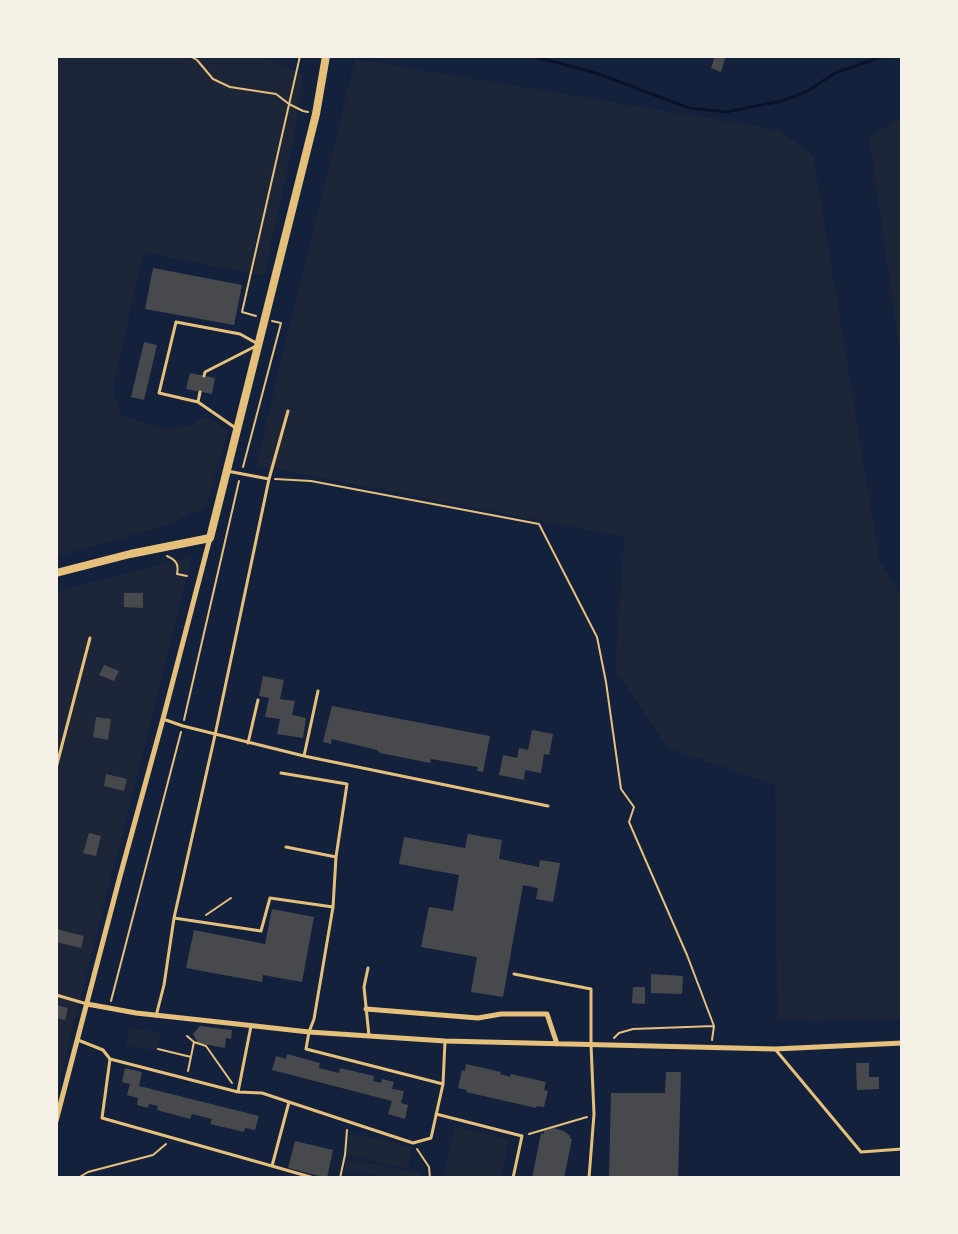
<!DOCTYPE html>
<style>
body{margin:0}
#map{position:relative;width:958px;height:1234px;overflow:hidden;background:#14213d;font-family:Manrope,sans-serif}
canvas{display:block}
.frame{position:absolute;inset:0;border:58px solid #f6f1e7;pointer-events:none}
</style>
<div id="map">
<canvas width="958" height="1234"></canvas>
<div class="frame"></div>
</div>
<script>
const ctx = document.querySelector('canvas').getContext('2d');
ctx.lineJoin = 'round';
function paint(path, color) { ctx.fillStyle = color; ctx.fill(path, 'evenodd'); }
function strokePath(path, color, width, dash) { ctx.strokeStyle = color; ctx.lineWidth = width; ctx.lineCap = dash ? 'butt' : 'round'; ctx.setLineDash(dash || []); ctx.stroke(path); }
paint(new Path2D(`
 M56,56h206l41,19 -9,65 -30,136 -121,-24 -30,138 8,25 43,14 26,-3 15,-10 23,15 -22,76 -38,18 -112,32z
 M355,59l424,71 34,25 67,407 19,31 3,-4v430l-125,2 -2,-236 -107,-37 -53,-79 9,-132 -368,-72z
 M902,117v251l-33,-231z
 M192,556l-5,20 -131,519v-503z
 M129,1027l32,6 -3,18 -32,-6z
 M454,1127l55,12 -8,39h-58z
 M348,1134l18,2 46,11 -4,22 -62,-14z
 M347,1159l73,14 -1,5h-28l-46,-9z`), '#1d2539');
strokePath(new Path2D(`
 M532,56l64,17 93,35 38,4 54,-11 25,-9 29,-19 49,-17`), '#0b132b', 3);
paint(new Path2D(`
 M715,56h11l-5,16 -10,-4z
 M153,268l89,17 -8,40 -89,-16z
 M144,342l13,3 -13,55 -13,-3z
 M190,373l25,5 -3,16 -26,-5z
 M124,593h19v15l-19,-1z
 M104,665l15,6 -5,10 -15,-6z
 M263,676l21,4 -4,19 15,2 -3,14 14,3 -3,20 -26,-4 3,-15 -15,-2 4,-19 -10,-2z
 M332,706l158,30 -7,36 -6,-1 1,-4 -47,-8 -1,4 -50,-10 -3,-3 -45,-11 -1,5 -8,-2z
 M96,717l15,2 -3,21 -15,-3z
 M532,730l21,4 -4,21 -5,-1 -3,19 -16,-3 -1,10 -25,-5 4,-20 14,3 2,-10 9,2z
 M106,774l21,5 -3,12 -20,-5z
 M89,833l12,3 -5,20 -13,-3z
 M468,834l34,6 -3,19 40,8 1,-7 20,3 -7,39 -17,-3 2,-11 -15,-3 -20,112 -32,-5 6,-35 -56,-10 8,-40 24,4 6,-36 -60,-11 5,-27 61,11z
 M272,909l42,8 -12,65 -39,-7 -1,7 -76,-14 8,-38 71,14z
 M56,929l28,7 -3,12 -25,-6z
 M651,974l32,2 -1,18 -31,-1z
 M633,987h12v17l-13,-1z
 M56,1005l12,3 -3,12 -9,-2z
 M200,1026l32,4 -1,9 -5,-1 -1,10 -27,-5 -5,-9z
 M287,1054l33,9 -1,5 20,5 1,-5 34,8 -1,5 8,2 1,-4 12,3 -2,7 12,2 -3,12 7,2 -3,14 -17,-5 4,-13 -120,-31 4,-14 10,3z
 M856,1063h13v14h10v12l-22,1z
 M466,1064l35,8 -1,2 10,3 1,-3 35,8 -2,8 4,1 -4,16 -7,-1 -1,2 -70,-16 1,-2 -9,-2 4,-18 3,1z
 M125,1068l17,4 -3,14 120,30 -4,14 -10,-2 -1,4 -34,-8 2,-5 -20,-5 -2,5 -33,-9 1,-4 -9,-2 -1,4 -11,-3 1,-7 -11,-3 3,-11 -8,-2z
 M666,1072h15l-3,106h-69l2,-85h54z
 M553,1128l11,3 6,5v3h2l-8,39h-32l9,-45 3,1v-3z
 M295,1141l38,9 -6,28 -39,-10z`), '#48494c');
strokePath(new Path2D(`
 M190,56l7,4 16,19 17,8 46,7 13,10 14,7 5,1
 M256,316l-14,-4 58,-256
 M243,467l38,-144 -9,-2
 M275,479l36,2 228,43 58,113 9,45 15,107 13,18 -5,15 58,133 27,71 -2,14
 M167,556c9,4 12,8 10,18l10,2
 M184,720l55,-239
 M206,915l25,-17
 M111,1001l70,-269
 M187,1036l7,6 -6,29
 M614,1038l5,-5 14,-4 81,-3
 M194,1042l12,4 26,37
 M158,1049l33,8
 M529,1134l58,-17
 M417,1149l12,18 1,11
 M78,1178l10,-6 65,-17 13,-11
 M340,1178l5,-23 2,-25`), '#e5c07b', 2);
strokePath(new Path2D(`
 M204,376l1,-4 53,-27
 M200,392l-2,10 39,27
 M198,402l-39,-9 17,-71 64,12 18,10
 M227,471l42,8
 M163,719l20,7 121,30 244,50
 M248,743l10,-43
 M304,756l14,-65
 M56,768l34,-130
 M286,847l50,10
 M174,918l41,-183 54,-256 19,-68
 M368,968l-4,19 5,49
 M514,974l77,15v56l3,69 -5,64
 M56,995l31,9
 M156,1016l8,-31 10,-67 87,13 9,-33 63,9
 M78,1040l25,10 7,9 -8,59 170,48 17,-64 124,41 18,-5 12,-54 -137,-35 3,-17 5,-13 19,-112 3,-50 11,-73 -66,-11
 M775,1049l86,103 41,-3
 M110,1059l128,33 24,1 27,9
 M443,1084l2,-43
 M238,1092l13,-66
 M436,1114l86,22 -9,42
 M272,1166l42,12`), '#e5c07b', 3);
strokePath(new Path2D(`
 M87,1004l49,9 92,10 81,9 136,9 330,8 127,-6
 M366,1009l112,9 23,-4h46l10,30
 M56,1121l63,-241 44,-161 47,-181`), '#e5c07b', 5);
strokePath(new Path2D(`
 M56,573l74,-19 80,-16 106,-424 10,-58`), '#e5c07b', 8);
</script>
